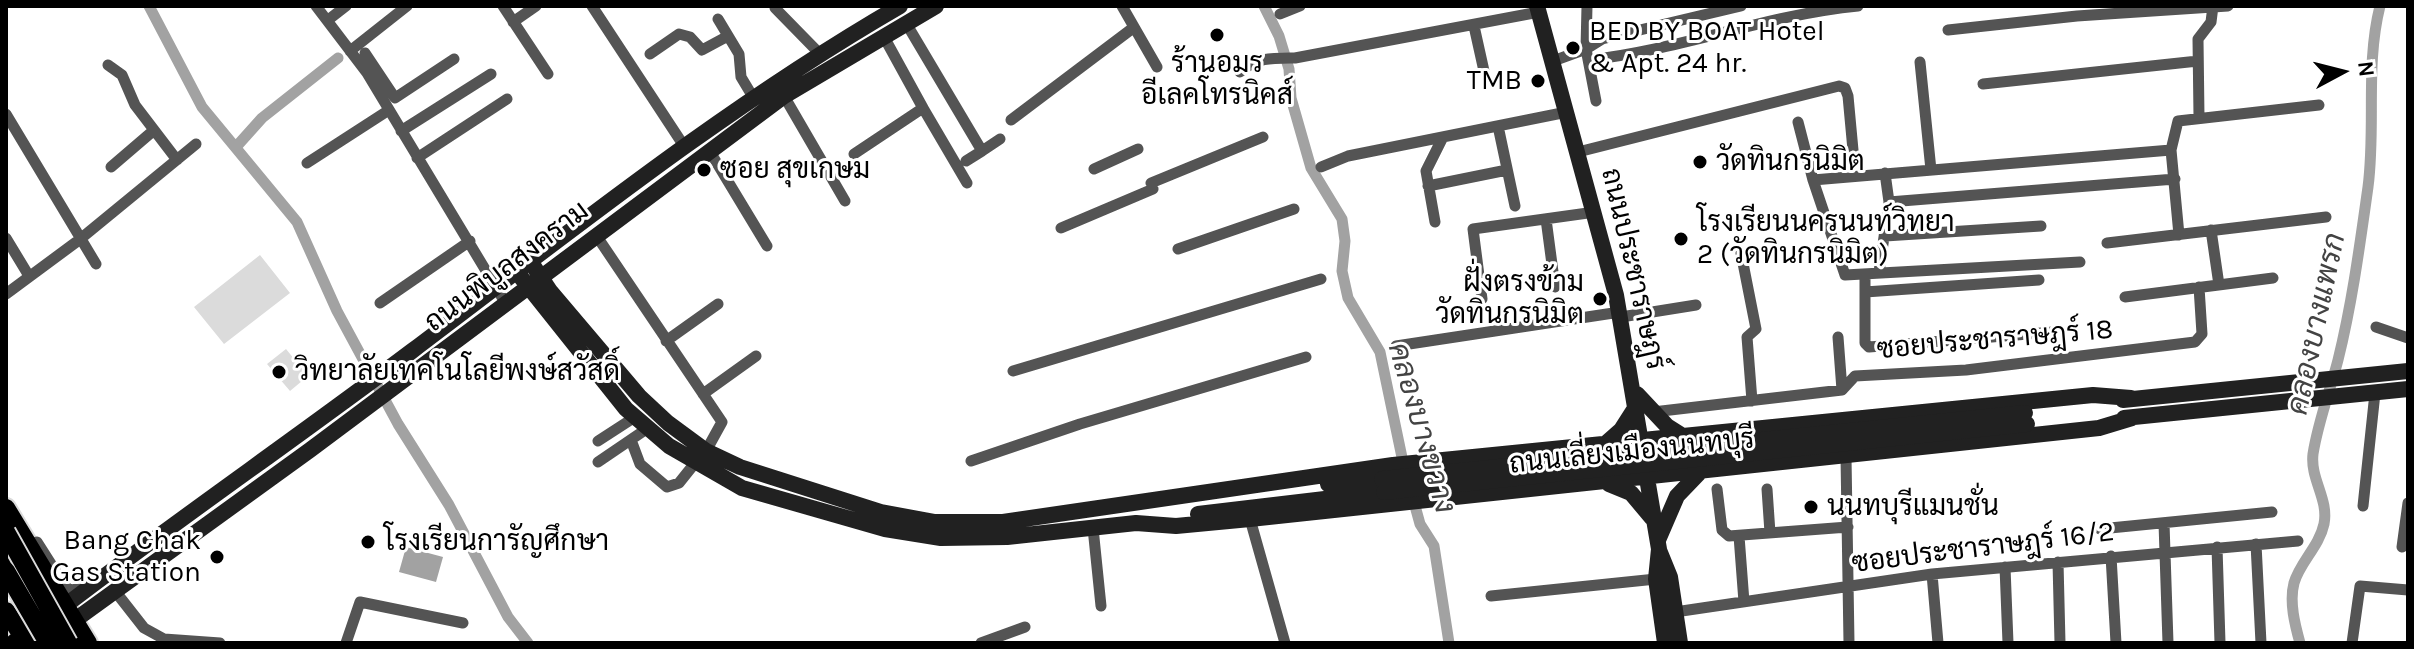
<!DOCTYPE html>
<meta charset="utf-8">
<style>
body{margin:0}
#map{position:relative;width:2414px;height:649px;overflow:hidden;background:#fff;font-family:Karla,sans-serif}
canvas{display:block}
.frame{position:absolute;inset:0;border:8px solid #000;pointer-events:none}
.north{position:absolute;left:2302px;top:32px;width:80px;height:80px;-webkit-text-stroke:6px #fff;paint-order:stroke;rotate:83deg;font-size:22px;font-weight:700;line-height:32px;text-align:center;color:#000}
.north::after{content:'';display:block;margin:auto;width:28px;height:36px;background:#000;clip-path:polygon(50% 0,100% 100%,50% 72%,0 100%)}
</style>
<div id="map">
<canvas width="2414" height="649"></canvas>
<div class="frame"></div>
<div class="north">N</div>
</div>
<script>
const ctx = document.querySelector('canvas').getContext('2d');
ctx.lineJoin = 'round';
function paint(path, color) { ctx.fillStyle = color; ctx.fill(path, 'evenodd'); }
function strokePath(path, color, width, dash) { ctx.strokeStyle = color; ctx.lineWidth = width; ctx.lineCap = dash ? 'butt' : 'round'; ctx.setLineDash(dash || []); ctx.stroke(path); }
function write(font, color, halo, rows, align = 'center') {
  ctx.font = font + ' Karla,Sarabun,sans-serif'; ctx.lineWidth = 6; ctx.setLineDash([]); ctx.textBaseline = 'middle'; ctx.strokeStyle = halo; ctx.fillStyle = color; for (const [text, x, y, turn = 0] of rows) {
    ctx.save(); ctx.translate(x, y); ctx.rotate((+turn || 0) * Math.PI / 180); ctx.textAlign = isNaN(turn) ? turn : align; if (halo) ctx.strokeText(text, 0, 0); ctx.fillText(text, 0, 0); ctx.restore();
  }
}
paint(new Path2D(`
 M260,255l30,38 -66,51 -30,-37z
 M286,349l22,27 -18,15 -23,-27z`), '#dbdbdb');
paint(new Path2D(`
 M406,547l37,10 -7,25 -37,-10z`), '#a2a2a2');
strokePath(new Path2D(`
 M149,6l53,101 95,115 40,89 61,113 51,81 59,112 20,26
 M1264,6l15,30 10,33 2,29 20,70 31,51 3,22 -3,30 6,27 32,54 24,115
 M236,147l26,-29 76,-60
 M1412,495l8,29 14,22 15,97
 M2300,643c-5,-18 -11,-41 -6,-60 6,-21 25,-36 30,-59 5,-25 -14,-45 -11,-70 5,-32 17,-63 25,-94 14,-56 22,-116 30,-173 8,-61 -3,-121 12,-181`), '#a2a2a2', 11);
const primary = new Path2D(`
 M6,508l82,135
 M6,559l7,-8 2,-18
 M6,611l21,32
 M14,643l34,-24`);
strokePath(primary, '#dbdbdb', 22);
strokePath(new Path2D(`
 M316,6l51,67 139,231
 M503,6l45,68
 M592,6l92,140
 M1122,6l35,61
 M1587,6l-1,43 10,52
 M775,8l45,46
 M1280,14l20,-8
 M718,19l21,35 2,23 12,20
 M328,20l18,-14
 M513,22l23,-16
 M906,23l76,128 18,-12
 M1474,26l10,45
 M1948,30l129,-14 151,-10
 M350,51l57,-45
 M365,53l30,45 59,-39
 M650,54l29,-20 11,3 12,13 26,-14
 M1589,60c91,-10 177,-45 269,-54
 M1553,61l33,-12 16,-10 139,-33
 M1920,62l11,108
 M108,65l14,10 13,30 42,55
 M1240,72c17,-15 33,-14 55,-14l244,-46
 M1983,84l215,-23
 M784,96l61,105
 M923,108l44,75
 M6,114l90,150
 M2199,117l-1,-78 13,-17 2,-16
 M1011,120l122,-92
 M1798,122l15,58 358,-30
 M1498,126l17,80
 M401,131l90,-57
 M709,150l58,96
 M1578,152l261,-66 6,2 3,8 6,65
 M854,154l69,-46 -39,-71
 M417,158l90,-59
 M966,161l16,-10
 M307,163l82,-53
 M111,167l42,-36
 M1321,167l27,-11 219,-44
 M1094,169l44,-20
 M1885,173l4,29 286,-23
 M1813,180l32,95 235,-13
 M1151,183l112,-46
 M1428,186l79,-16
 M1546,219l9,68
 M1435,222l-9,-51 17,-34
 M1061,228l92,-39
 M2211,230l8,55
 M596,235l126,187 -16,29
 M2179,235l-8,-85 7,-29 141,-16
 M1885,236l156,-10
 M6,238l23,38
 M2107,243l219,-26
 M1178,249l116,-40
 M1741,253l15,76 -9,8 5,64
 M1879,272l10,-70
 M1865,274v69l4,4 184,-15
 M1865,292l174,-12
 M6,294l73,-54 117,-96
 M2125,297l148,-19
 M1482,299l-9,-70 122,-17
 M380,303l90,-62
 M1621,317l75,-12
 M2376,327l32,11
 M1838,337l4,53
 M666,341l52,-37
 M1396,346l224,-34
 M1013,371l308,-92
 M703,394l53,-38
 M1653,412l189,-22 13,-14 111,-6 229,-28 7,-8 -3,-47
 M631,440l9,24 27,23 12,-4 16,-20
 M598,441l37,-24
 M1846,457l3,186
 M971,461l109,-37 226,-67
 M598,462l50,-34
 M1717,489l5,41 7,6 119,-9
 M1767,489l3,44
 M2363,506l12,-113
 M1250,519l35,124
 M2164,523l4,120
 M1093,528l8,78
 M2100,529l172,-17
 M1739,536l5,66
 M37,542l28,44 5,4 17,-2
 M2256,544l5,99
 M2217,547l3,96
 M2402,547l6,-44
 M2111,556l5,87
 M2058,562l2,81
 M2005,567l3,76
 M1932,574l6,69
 M115,591l29,37 20,11 56,4
 M1491,596l165,-17
 M1675,612l257,-38 366,-33
 M346,643l14,-41 103,21
 M981,643l44,-16
 M2352,643l8,-57 48,4`), '#545454', 11);
strokePath(new Path2D(`
 M1537,6l79,289 43,254 -3,30 9,64
 M530,261l20,30 89,105 29,27 38,28 34,16 141,45 54,10h68l390,-57 700,-70 38,3
 M516,271l110,138 43,37 73,42 143,41 56,9 66,-1 129,-14 40,3 74,-7 849,-91 33,-10
 M1637,394l30,32 19,12
 M2123,400l285,-29
 M2124,418l284,-29
 M1604,445l17,-15 16,-25
 M1328,484l54,-5
 M1609,484l22,9 21,25
 M1198,514l186,-22
 M1658,540l19,-44 24,-25
 M1659,550l11,27 10,66
 M66,605c114,-87 232,-168 346,-254 159,-120 315,-245 488,-345
 M75,620l235,-170 474,-354 152,-90`), '#212121', 16);
strokePath(primary, '#000', 18);
const primaryBridge = new Path2D(`
 M6,532l62,111
 M6,571l42,72`);
strokePath(primaryBridge, '#dbdbdb', 22, []);
strokePath(new Path2D(`
 M1382,479l643,-66
 M1384,492l643,-68`), '#212121', 16);
strokePath(primaryBridge, '#000', 18);
for (const [x, y, r, color] of [
 [1217,35,8,"#000"],
 [1573,48,8,"#000"],
 [1538,81,8,"#000"],
 [1700,162,8,"#000"],
 [704,170,8,"#000"],
 [1681,239,8,"#000"],
 [1600,299,8,"#000"],
 [279,372,8,"#000"],
 [1811,507,8,"#000"],
 [368,542,8,"#000"],
 [217,557,8,"#000"]
]) { const dot = new Path2D(); dot.arc(x, y, r, 0, 2 * Math.PI); ctx.fillStyle = color; ctx.fill(dot); strokePath(dot, '#fff', 3); }
write('28px', '#000', '#fff', [
 ["BED BY BOAT Hotel",1589,32],
 ["& Apt. 24 hr.",1589,64],
 ["ร้านอมร",1217,64,"center"],
 ["อีเลคโทรนิคส์",1217,96,"center"],
 ["TMB",1522,81,"right"],
 ["วัดทินกรนิมิต",1716,162],
 ["ซอย สุขเกษม",720,170],
 ["โรงเรียนนครนนท์วิทยา",1697,223],
 ["2 (วัดทินกรนิมิต)",1697,255],
 ["ฝั่งตรงข้าม",1584,283,"right"],
 ["วัดทินกรนิมิต",1584,315,"right"],
 ["วิทยาลัยเทคโนโลยีพงษ์สวัสดิ์",295,372],
 ["นนทบุรีแมนชั่น",1827,507],
 ["Bang Chak",201,541,"right"],
 ["Gas Station",201,573,"right"],
 ["โรงเรียนการัญศึกษา",384,542]
], 'left');
write('28px', '#000', '#fff', [
 ["ถนนพิบูลสงคราม",507,267,-37],
 ["ถนนประชาราษฎร์",1633,269,77],
 ["ซอยประชาราษฎร์ 18",1995,340,-5],
 ["ถนนเลี่ยงเมืองนนทบุรี",1632,452,-6],
 ["ซอยประชาราษฎร์ 16/2",1983,548,-7]
]);
write('italic 30px', '#434343', '#fff', [
 ["คลองบางแพรก",2317,324,-78],
 ["คลองบางขวาง",1421,428,74]
]);
</script>
